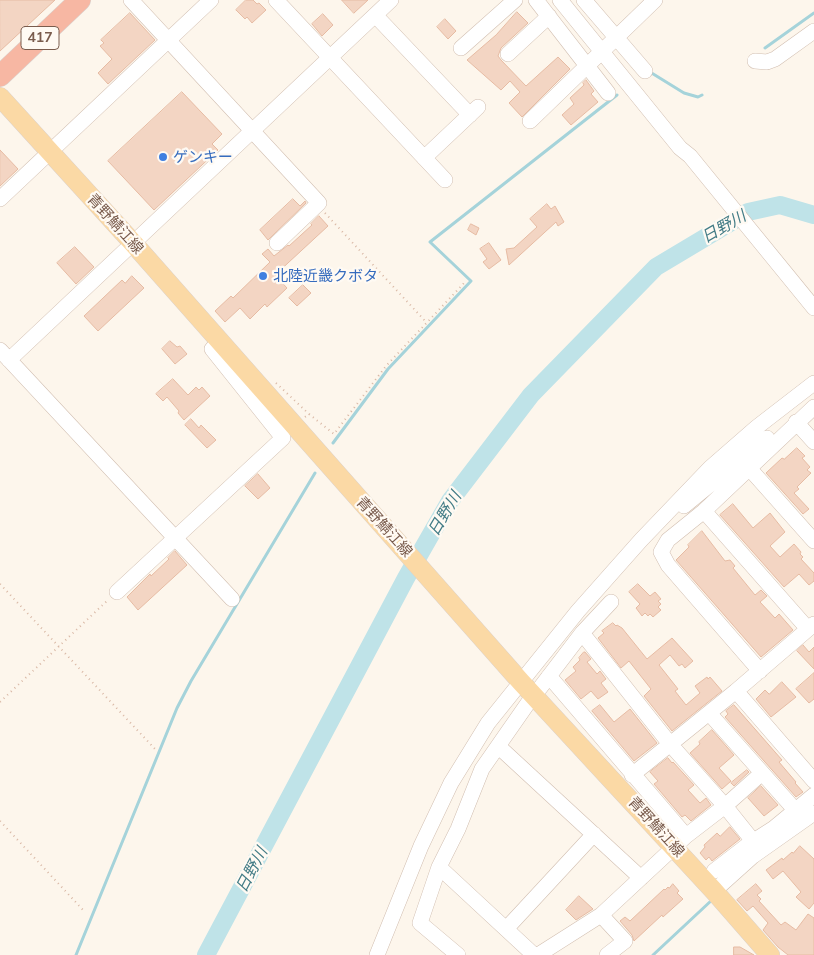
<!DOCTYPE html>
<meta charset="utf-8">
<style>
body{margin:0}
canvas{display:block;background:#fdf6ec}
</style>
<canvas width="814" height="955"></canvas>
<script>
const ctx = document.querySelector('canvas').getContext('2d');
ctx.lineJoin = 'round';
function strokePath(path, color, width, dash) { ctx.strokeStyle = color; ctx.lineWidth = width; ctx.lineCap = dash ? 'butt' : 'round'; ctx.setLineDash(dash || []); ctx.stroke(path); }
function paint(path, color) { ctx.fillStyle = color; ctx.fill(path, 'evenodd'); }
function write(font, color, halo, rows, align = 'center') {
  ctx.font = font + ' Mulish,"Noto Sans JP",sans-serif'; ctx.lineWidth = 4.5; ctx.setLineDash([]); ctx.textBaseline = 'middle'; ctx.strokeStyle = halo; ctx.fillStyle = color; for (const [text, x, y, turn = 0] of rows) {
    ctx.save(); ctx.translate(x, y); ctx.rotate((+turn || 0) * Math.PI / 180); ctx.textAlign = isNaN(turn) ? turn : align; if (halo) ctx.strokeText(text, 0, 0); ctx.fillText(text, 0, 0); ctx.restore();
  }
}
strokePath(new Path2D(`
 M765,48l49,-35
 M650,72l34,21 14,4 4,-2
 M333,443l55,-74 83,-88 -41,-39 187,-147
 M76,955l101,-247 14,-27 124,-208
 M653,955l60,-56`), '#a5d3da', 3);
strokePath(new Path2D(`
 M206,955l200,-377 44,-77 81,-106 125,-128 92,-55 32,-7 34,10`), '#bfe3e8', 18);
const building = new Path2D(`
 M0,0h55l-55,51z
 M246,0h7l4,4 2,-1 7,7 -14,13 -5,-6 -2,2 -9,-9z
 M342,0h26l-14,13z
 M517,12l11,11 -27,25 -3,8 3,4 25,26 32,-29 12,12 -48,48 -13,-14 11,-11 -10,-11 -9,9 -34,-30 29,-25z
 M130,13l25,27 -47,44 -10,-11 14,-14 -12,-13 4,-3 -3,-3z
 M323,14l10,11 -11,11 -10,-12z
 M445,19l11,12 -8,8 -11,-12z
 M586,80l8,11 -3,3 7,8 -27,23 -9,-10 12,-11 -4,-6 14,-13 -1,-2z
 M182,92l40,42 -10,10 6,6 -64,60 -46,-49z
 M0,150l18,19 -18,17z
 M293,199l7,7 5,-5 1,2 -38,37 -8,-10z
 M547,204l4,5 4,-3 9,16 -6,4 -2,-4 -47,43 -3,-16 8,-1 23,-21 -7,-8z
 M319,216l9,10 -53,49 12,13 -20,19 -2,-3 -15,15 -10,-11 -15,14 -10,-11 16,-15 2,2 37,-36 -8,-8 6,-5 6,7 14,-11 1,1 23,-21 -1,-1z
 M471,224l8,4 -3,7 -8,-5z
 M489,243l12,17 -12,9 -6,-7 4,-3 -7,-10z
 M75,247l19,20 -18,17 -19,-21z
 M132,276l12,12 -46,43 -14,-15 38,-36 3,3z
 M303,285l8,8 -14,13 -8,-8z
 M170,341l7,6 3,-1 7,8 -12,10 -13,-15z
 M173,379l15,16 8,-8 3,3 3,-3 8,9 -26,24 -6,-7 1,-2 -12,-14 -4,4 -7,-7z
 M191,419l8,9 2,-3 15,15 -9,8 -22,-23z
 M797,448l8,8 -3,2 8,9 -3,3 4,3 -14,14 2,2 -5,4 15,16 -6,5 -37,-41 16,-15 2,1z
 M258,474l12,14 -12,11 -13,-13z
 M733,504l20,24 17,-15 15,19 -15,14 10,11 14,-13 7,8 -1,2 3,3 -2,2 13,14v8l-5,4 -10,-11 -15,13 -64,-72z
 M702,531l23,30 5,-1 5,6 -2,2 22,27 6,-5 6,6 -7,6 15,16 4,-4 14,16 -32,27 -85,-97 13,-13 -1,-2z
 M175,551l12,14 -49,45 -11,-13 23,-23 1,2 18,-17 -1,-1z
 M638,584l12,12 5,-4 6,7 -3,2 3,3 -3,3 3,3 -8,7 -3,-3 -2,2 -3,-3 -3,3 -6,-8 4,-4 -11,-12z
 M613,623l3,3 1,-1 5,3 25,31 25,-21 21,23 -8,7 -3,-4 -3,2 -9,-11 -11,10 19,24 -3,2 11,14 14,-12 -5,-7 12,-9 1,2 2,-2 12,14 -50,40 -28,-35 7,-7 -22,-28 -8,7 -23,-30 6,-5 -2,-2z
 M803,645l6,7 5,-5v22l-17,-18z
 M584,652h1l6,7 -4,3 10,12 3,-3 6,8 -5,4 7,9 -10,7 -7,-8 -10,8 -16,-19 11,-9 -3,-4 7,-7 -1,-2z
 M814,673v26l-5,4 -13,-14z
 M782,682l14,15 -25,20 -15,-18 9,-9 4,4z
 M600,705l14,17 16,-13 27,34 -23,18 -42,-50z
 M734,705l48,55 -3,2 17,20 -1,1 8,9 -7,5 -71,-80 3,-3 -2,-3z
 M712,730l22,25 -15,13 12,13 -9,8 -32,-36 10,-9 -1,-2z
 M668,758l4,5 1,-1 21,23 -6,5 12,13 6,-5 5,7 -20,16 -6,-6 -3,2 -28,-33 4,-3 -8,-9z
 M747,770l2,2 -15,14 -3,-3z
 M761,786l17,19 -14,11 -16,-18z
 M730,827l10,12 -28,22 -3,-4 -3,3 -6,-7 5,-6 -1,-2 13,-12 3,3z
 M800,846l14,13v44l-5,6 -13,-12 5,-5 -18,-21 -10,8 -7,-9 16,-12 1,2 9,-8 1,1z
 M673,884l6,7 -2,2 6,6 -20,18 -1,-2 -28,26 -2,-6 -12,-14 5,-4 5,4 34,-32 1,1 3,-3 1,1z
 M756,884l6,7 -5,4 4,4 -2,2 22,24 4,-3 11,8 12,-16 6,4v37h-26l-10,-8 -15,-17 5,-7 -15,-17 -6,5 -10,-11z
 M579,896l14,13 -17,11 -10,-10z
 M734,947h6l14,8h-20z`);
paint(building, '#f3d5c3');
strokePath(building, '#e6bba3', 1);
const minor = new Path2D(`
 M131,0l188,203 -42,40
 M276,0l169,180
 M536,0l72,93
 M560,0l120,148 10,8 124,152
 M584,0l61,71
 M375,15l95,100
 M461,48l54,-48
 M508,54l41,-38
 M755,61l12,1 8,-3 39,-28
 M530,121l125,-121
 M424,158l54,-51
 M0,199l211,-199
 M0,350l232,249
 M9,360l382,-360
 M796,422l18,20
 M749,468l65,73
 M684,506l83,-68
 M704,511l104,118
 M117,592l166,-154 -71,-89 8,-8
 M582,633l88,111 55,62 28,35
 M760,671l-92,-106 -7,-13 7,-12 36,-29 110,-104
 M549,676l137,160
 M540,688l42,-55 29,-31
 M736,691l78,90
 M709,713l87,98
 M498,746l143,132
 M632,775l104,-84 78,-67
 M439,867l95,88
 M714,871l35,-27 25,-16 40,-33
 M714,891l39,-35 61,-43
 M601,915l24,26 -18,14
 M506,929l88,-95
 M377,955l44,-109 30,-63 37,-60 90,-112 63,-71 69,-72 47,-41 57,-44
 M458,955l-38,-32 19,-56 19,-38 24,-60 46,-66
 M538,955l63,-40 85,-79 39,-30 37,-33`);
const major = new Path2D(`
 M0,97l133,146 388,439 193,209 56,64`);
const highway = new Path2D(`
 M0,76l80,-76`);
strokePath(minor, '#d1beb0', 16);
strokePath(major, '#dad1cd', 20);
strokePath(highway, '#dad1cd', 22);
strokePath(new Path2D(`
 M325,213l102,110
 M276,383l33,31
 M305,417l4,-3 25,20 52,-68 80,-85
 M0,584l155,165
 M0,702l109,-103
 M0,821l84,90`), '#d9b8a5', 2, [1, 4]);
strokePath(minor, '#fff', 15);
strokePath(major, '#fbd9a5', 19);
strokePath(highway, '#f7b7a3', 21);
for (const [x, y, r, color] of [
 [163,157,5,"#3f7fe0"],
 [263,276,5,"#3f7fe0"]
]) { const dot = new Path2D(); dot.arc(x, y, r, 0, 2 * Math.PI); ctx.fillStyle = color; ctx.fill(dot); strokePath(dot, '#fffaf3', 2); }
for (const [x, y, w] of [
 [40,38,38]
]) { const box = new Path2D(); box.roundRect(x - w / 2, y - 11.5, w, 23, 4); ctx.fillStyle = '#fffaf3'; ctx.fill(box); strokePath(box, '#7a5c4d', 1); }
write('bold 14px', '#7a5c4d', null, [
 ["417",40,38]
]);
write('15px', '#366cbe', '#fffaf3', [
 ["ゲンキー",173,157],
 ["北陸近畿クボタ",273,276]
], 'left');
write('15px', '#7a5c4d', '#fffaf3', [
 ["青野鯖江線",115,224,48],
 ["青野鯖江線",384,527,48],
 ["青野鯖江線",656,827,48]
]);
write('italic 16px', '#437c86', '#fffaf3', [
 ["日野川",724,227,-30],
 ["日野川",445,514,-59],
 ["日野川",252,870,-62]
]);
</script>
